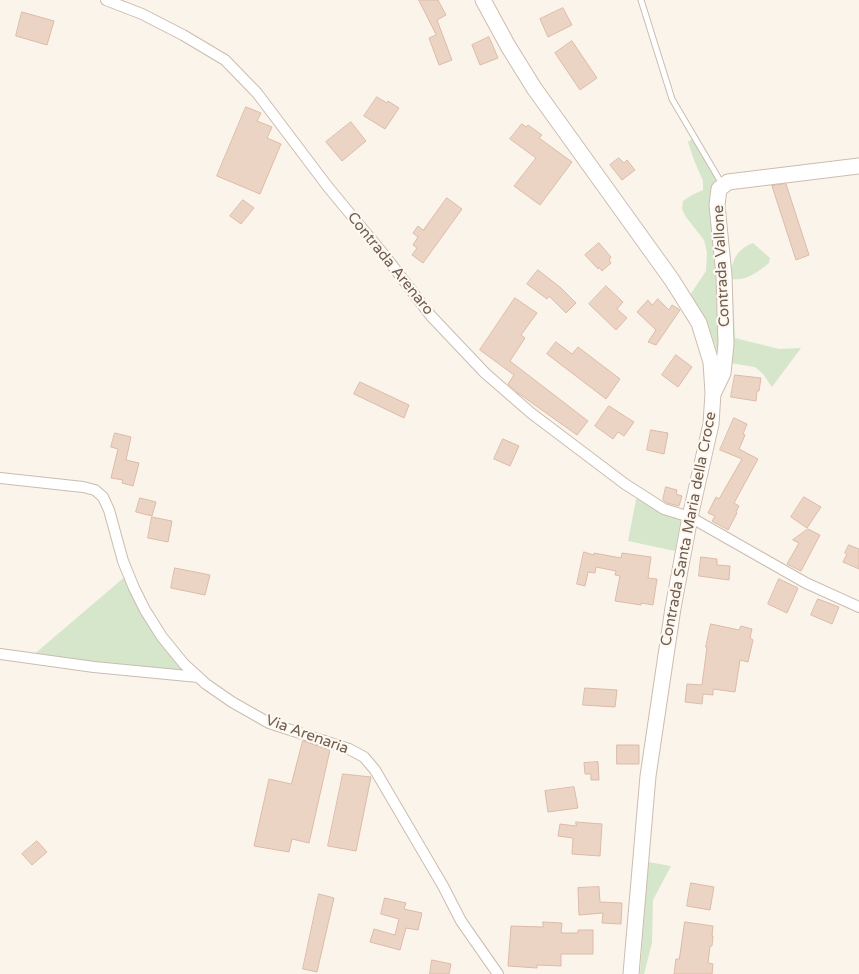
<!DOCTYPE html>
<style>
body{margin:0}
canvas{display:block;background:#faf4ea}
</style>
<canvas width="859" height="974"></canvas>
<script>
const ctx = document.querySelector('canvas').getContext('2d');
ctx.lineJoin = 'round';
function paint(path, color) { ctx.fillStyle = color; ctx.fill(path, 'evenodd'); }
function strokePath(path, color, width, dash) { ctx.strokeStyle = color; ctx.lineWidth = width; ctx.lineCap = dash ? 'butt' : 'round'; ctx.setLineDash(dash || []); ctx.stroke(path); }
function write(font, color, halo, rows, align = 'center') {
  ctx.font = font + ' "Varela Round",sans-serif'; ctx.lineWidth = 4.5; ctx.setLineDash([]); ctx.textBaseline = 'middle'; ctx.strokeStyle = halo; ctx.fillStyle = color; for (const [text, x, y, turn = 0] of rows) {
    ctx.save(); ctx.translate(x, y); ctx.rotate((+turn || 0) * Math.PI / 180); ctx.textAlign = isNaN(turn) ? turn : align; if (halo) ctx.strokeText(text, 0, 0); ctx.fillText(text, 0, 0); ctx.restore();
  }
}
paint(new Path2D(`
 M692,139l27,45 12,87c2,-13 8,-23 22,-28l17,15 -1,5c-11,9 -23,18 -37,16l3,59 44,11 22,-1 -29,39 -9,-13 -8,-7 -25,-4 -11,-6 -10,-30 -19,-32 16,-24 1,-19 -3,-12 -18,-23 -4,-8 1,-8 9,-6 11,-5v-9l-9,-21 -6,-18z
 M637,495l44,24 -6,32 -47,-10z
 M127,575l64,98 -159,-17z
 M648,862l23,4 -18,34 -1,43 -8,31h-4z`), '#d5e6ca');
const building = new Path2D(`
 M419,0h19l8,15 -9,5 15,40 -13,5 -10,-27 7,-3z
 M563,8l9,17 -24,12 -8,-18z
 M22,12l32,9 -7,24 -31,-9z
 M489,37l9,21 -18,7 -8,-20z
 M572,41l25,37 -17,12 -25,-37z
 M377,97l10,6 1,-2 11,7 -14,21 -21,-13z
 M246,107l15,6 -4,8 15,6 -5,11 14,6 -21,50 -43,-18z
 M351,122l15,19 -24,20 -16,-19z
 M522,124l4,3 2,-2 14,10 -3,3 33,24 -32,43 -26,-19 22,-28 -26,-19z
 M619,158l5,5 3,-3 8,10 -13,10 -12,-15z
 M786,184l23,71 -13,5 -24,-74z
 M447,198l15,11 -39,54 -11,-8 5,-7 -4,-3 5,-8 -5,-4 5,-7 5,4z
 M243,200l11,8 -13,16 -11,-8z
 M599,243l12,14 -2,3 2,3 -9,8 -3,-4 -1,2 -13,-14z
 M538,270l23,18 15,15 -10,10 -17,-17 -2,3 -20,-15z
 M606,286l17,16 -6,7 10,9 -11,12 -27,-26z
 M515,298l22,15 -16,22 4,3 -15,23 78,60 -11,14 -59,-42 -10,-9 6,-9 -34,-25z
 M658,299l11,11 3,-5 8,5 -24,35 -8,-3 8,-12 -19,-18 11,-12 4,5z
 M556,342l16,12 6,-7 42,32 -14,20 -59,-45z
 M676,355l16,12 -14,20 -16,-12z
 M735,375l26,3 -2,13h-2l-1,10 -25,-4z
 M360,382l49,23 -5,13 -50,-24z
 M609,406l25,16 -10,14 -6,-4 -5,7 -18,-13z
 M734,418l13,6 -4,10 2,1 -6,14 19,10 -24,44 5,3 -3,6 1,1 -9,17 -16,-9 3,-5 -7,-3 8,-16 3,2 23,-40 -22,-9z
 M651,430l17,3 -4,21 -17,-4z
 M115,433l16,4 -5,23 13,3 -6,23 -11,-3 1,-3 -12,-2 7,-29 -7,-2z
 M503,439l16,7 -9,20 -16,-7z
 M666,487l11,3 -1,4 6,2 -3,10 -12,-3 -4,-3z
 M804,497l17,10 -14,21 -16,-11z
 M140,498l16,4 -4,14 -16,-4z
 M152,517l20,4 -4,21 -20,-4z
 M808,529l12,6 -19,36 -14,-7 12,-21 -6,-3z
 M849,545l10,4v20l-16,-7 4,-8 -2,-1z
 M584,552l10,3v-2l27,5 1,-5 29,4 -3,21 9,1 -4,26 -12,-2v2l-26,-4 5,-25 -5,-1 1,-4 -20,-4 -1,6 -7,-1 -3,14 -8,-2z
 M701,557l16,2v6l13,1 -1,14 -30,-4z
 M175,568l35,7 -5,20 -34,-7z
 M779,579l19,9 -11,25 -19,-9z
 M818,599l21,8 -7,17 -21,-9z
 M711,624l28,6 2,-4 11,3 -2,9 3,2 -5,22 -8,-2 -5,32 -22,-3v6l-10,-1 -1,10 -17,-2 2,-18 15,1 5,-38h-1z
 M585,688l32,2 -2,17 -32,-2z
 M303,741l27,9 -21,93 -17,-4 -3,13 -35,-6 15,-67 22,5z
 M617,745h22v19h-22z
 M598,762l1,18h-8v-6h-6l-1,-11z
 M343,774l28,3 -15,74 -28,-5z
 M574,787l4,21 -30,4 -3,-21z
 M576,822l26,2 -2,32 -28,-2 1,-16 -15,-2 2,-12 16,2z
 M37,841l10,11 -15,13 -10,-11z
 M691,883l23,4 -4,23 -23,-4z
 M599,887l1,15 22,1 -1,21 -19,-1 1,-10 -24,2 -1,-27z
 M319,894l15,4 -17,74 -14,-3z
 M385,898l21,5 -2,6 18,4 -4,17 -12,-2 -6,22 -30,-8 4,-13 21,6 4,-16 -18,-5z
 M543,922l19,1 -1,10h17v-3h15v24h-32v12l-24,-1v3l-29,-2 3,-40 32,1z
 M685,922l28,4 -1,10h1l-1,10h-2l-2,17 5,1 -1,10h-38l2,-15h3z
 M432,960l19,4 -2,10h-19z`);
paint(building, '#ecd4c5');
strokePath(building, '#dcbba7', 1);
const lane = new Path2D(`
 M641,0l31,99 50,85`);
const street = new Path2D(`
 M106,0l36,14 41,21 42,25 32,33 71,94 57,69 46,60 54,57 46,40 94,71 39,25 26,8 116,66 53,24
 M0,478l83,9 12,3 8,7 6,13 14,51 11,27 11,22 17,27 22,27 22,20 26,18 37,21 80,26 15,8 11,13 68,116 18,35 37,53
 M0,654l94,13 104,10`);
const secondary = new Path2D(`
 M483,0l25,46 26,42 138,192 27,43 12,39 2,31 -2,31 -21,93 -17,91 -25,168 -17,198
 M714,392l9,-19 3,-29 -2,-68 -7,-71 2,-16 9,-7 131,-16`);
strokePath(lane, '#cbbcb1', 7);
strokePath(street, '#cbbcb1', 12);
strokePath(secondary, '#cdbcaf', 17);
strokePath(lane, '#fff', 5);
strokePath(street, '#fff', 10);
strokePath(secondary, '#fff', 15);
write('15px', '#715c50', '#fdf8f0', [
 ["Contrada Arenaro",390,264,51],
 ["Contrada Vallone",722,266,-93],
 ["Contrada Santa Maria della Croce",689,529,-79],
 ["Via Arenaria",307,735,20]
]);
</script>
